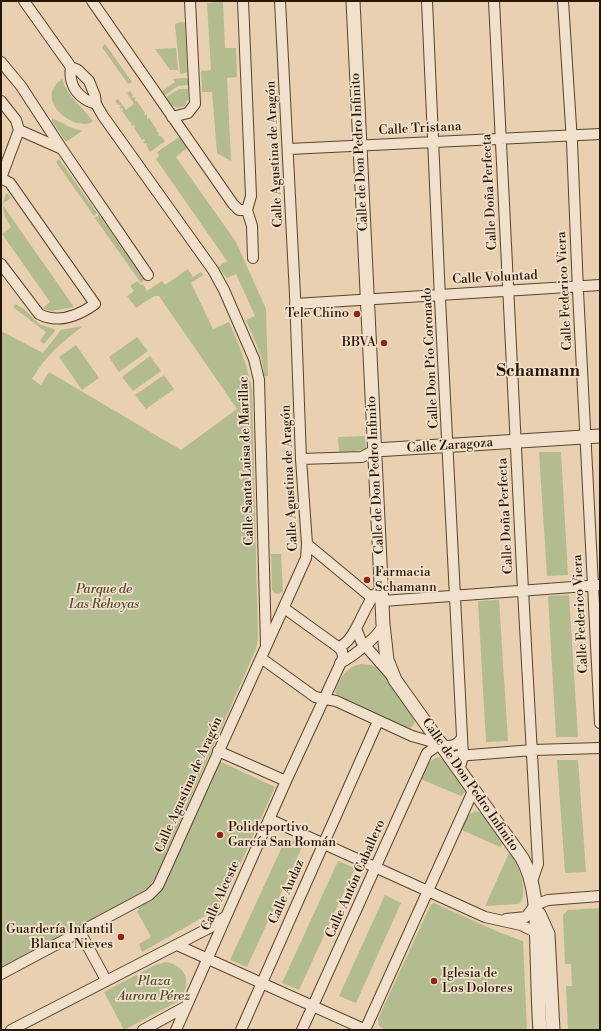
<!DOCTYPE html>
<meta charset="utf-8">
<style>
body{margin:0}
#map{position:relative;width:601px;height:1031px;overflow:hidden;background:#e9d0b0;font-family:"Libre Bodoni",serif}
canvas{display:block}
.frame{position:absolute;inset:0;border:2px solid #271600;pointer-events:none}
</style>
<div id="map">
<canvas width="601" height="1031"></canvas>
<div class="frame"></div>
</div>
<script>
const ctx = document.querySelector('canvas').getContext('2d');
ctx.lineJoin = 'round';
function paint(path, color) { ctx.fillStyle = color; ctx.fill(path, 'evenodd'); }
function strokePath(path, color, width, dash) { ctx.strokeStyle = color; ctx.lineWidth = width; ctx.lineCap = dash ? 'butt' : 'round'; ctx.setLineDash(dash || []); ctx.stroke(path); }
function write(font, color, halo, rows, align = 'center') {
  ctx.font = font + ' "Libre Bodoni",serif'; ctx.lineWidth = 3.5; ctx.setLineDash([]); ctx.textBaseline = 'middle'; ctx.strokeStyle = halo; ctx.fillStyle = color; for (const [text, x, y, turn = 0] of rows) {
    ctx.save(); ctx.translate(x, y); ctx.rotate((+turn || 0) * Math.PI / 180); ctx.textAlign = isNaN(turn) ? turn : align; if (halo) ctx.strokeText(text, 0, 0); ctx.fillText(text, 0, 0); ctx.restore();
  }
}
paint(new Path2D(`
 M223,2l2,46h11l1,29 -10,1 4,83 -14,-8 -5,-61h-10l-1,-21 10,-1 -4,-67z
 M183,22l2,1 2,49 -5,2 -2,-1 -5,-48 2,-2z
 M105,44l27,38 -4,2 -26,-37z
 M176,48l2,22h-8l-15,-21z
 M185,78l3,1v6l-10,1 -14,10 -3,-4 14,-10 -2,-3z
 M62,79c6,18 20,28 31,42 -15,13 -62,-20 -31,-42z
 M179,89h9v10l-3,7 -8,2 -8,-4 -4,-6z
 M130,91l3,4 -1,1 1,2 2,-1 1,1 -2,2 2,1h1l8,12 -1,1 1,1 2,-1v5l2,-1 8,12 -1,1 3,2 -1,1 1,2h2l4,5 -15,11 -4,-7 1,-1 -1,-1 -1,1 -2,-2 2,-1 -1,-2 -2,1 -8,-12 1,-1 -1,-2 -2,1 -1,-4h-1l-8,-11 1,-1 -1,-2 -1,1 -2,-2 2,-1 -2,-2 -1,1 -3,-4 3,-2 8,11 8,-6 -7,-11z
 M52,118l18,9 12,4 -16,11 -14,-21z
 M179,137l8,11 -11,9 60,85 30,67 2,67h-4c0,-19 -11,-39 -18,-56l9,-4 -19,-42 -9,4 -9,-11 9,-6 -71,-102 3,-3 -2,-4z
 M59,159l38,54 -3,3 -38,-54z
 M6,194h2l3,4 -9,6 72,103 -23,4 -9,-2 8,-7 -48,-68 9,-7c-7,-11 -11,-20 -5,-33z
 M99,215l45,65 -3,3 -46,-65z
 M188,269l5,8 8,-5 2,3 -12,8 22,46 16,-7c10,23 19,44 23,68l6,249 -2,10 -101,230 -7,10 -147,80v-638l42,22 18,-23 22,-4c-21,16 -38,30 -51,53l9,6 8,-13 132,78 56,-41 -78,-113h-5l-18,12 -9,-12 7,-5 -4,-5 7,-5 4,4 2,-1 4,7 15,-10 3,4z
 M15,304l9,5 15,15 15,5 1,2 -11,13 -4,-3 6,-9 -33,-25z
 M137,337l11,14 -29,21 -10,-15z
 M76,345l23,33 -17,12 -23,-33z
 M150,356l11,15 -28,20 -11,-14z
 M164,375l10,14 -28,20 -11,-14z
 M365,436l1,14 -27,2 -1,-15z
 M539,452h22l7,123 -21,1z
 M271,554h10l2,37 -4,3 -5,-1 -2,-3z
 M569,595l9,142h-22l-8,-141z
 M499,600l9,141 -22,1 -8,-141z
 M361,664l11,1 6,3 7,7 28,41 2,6 -3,5 -8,2 -67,-34 -2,-3 1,-3c4,-12 12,-23 25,-25z
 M438,757l8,4 19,28v3l-4,4 -38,-16 -1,-2c4,-9 6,-18 16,-21z
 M557,760h21l8,112 -21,1z
 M219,761l56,26 -54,120 -79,45 -3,-8 12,-7 -14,-26 2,-1 -1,-3 11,-6 13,-12z
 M476,811l5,2 22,30 -2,3 -1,1 -38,-17v-2l6,-13z
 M286,838l17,7 -56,122 -17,-7z
 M509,853c9,8 21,42 10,51l-33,2v-2z
 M338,861l17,7 -56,122 -17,-7z
 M385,895l16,8 -45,100 -17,-7z
 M434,903l67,30 22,8 4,89h-141c-6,-3 -8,-4 -8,-11l53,-115z
 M600,908v122h-32l-2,-44h6l-1,-22h-6l-2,-49 5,-5z
 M166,962c22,4 27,24 11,40l-53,28 -20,-38 51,-27z`), '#b3bc8e');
const minor = new Path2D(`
 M24,1l47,66 7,3 11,11 6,15 1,8 7,12 110,154 11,20 30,69 5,21 7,265
 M92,1l141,203 6,6h8
 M243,1l8,195 -4,14 5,16 1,32
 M427,1l13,298 23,457 -4,15
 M494,1l29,589 15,274 -7,20
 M563,1l9,141 6,149 22,432
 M1,62l20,24 41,63 86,126
 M71,67c-3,19 8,32 25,37
 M1,101l15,19 3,10 -18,48
 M172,117l16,-4 7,-9 -5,-103
 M19,130l43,19
 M289,149l311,-15
 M1,178l9,5 85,121c-17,12 -37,20 -56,10l-38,-50
 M295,304l305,-19
 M301,459l61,-2 13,-7
 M307,544l65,54
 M383,601l217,-16
 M356,628l5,13 30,34
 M338,647c17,-4 25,-40 37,-53
 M261,658l54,39 21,4 76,35 35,10c8,0 10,-2 15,-8
 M340,663c11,-5 41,-28 43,-39
 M218,751l68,30
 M457,756l76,-6 67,-2
 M269,819l216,98 36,8 16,8
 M506,919l20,-2 9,-12 13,-5 52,-4
 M80,932l26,48
 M177,945l189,85
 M1,974l148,-79 9,-9 148,-328 1,-14 -6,-85 -6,-164 -15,-294
 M11,1030l200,-103 15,-11
 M143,1030l42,-23
 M176,1030l110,-249 57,-123 -1,-7 -4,-4 -54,-39
 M241,1030l137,-309
 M302,1030l125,-277 13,-9
 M365,1030l108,-239`);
const tertiary = new Path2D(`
 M353,1l30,623 4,36 8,20 127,178c16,28 14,65 15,96 1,25 1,51 3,76
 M375,450l225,-14
 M539,914l9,20 5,96`);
strokePath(minor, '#58442c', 12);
strokePath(tertiary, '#58442c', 15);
strokePath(minor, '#f1e0cc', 10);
strokePath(tertiary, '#f1e0cc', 13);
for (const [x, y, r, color] of [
 [357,314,4,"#8f2418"],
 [384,343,4,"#8f2418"],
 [367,580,4,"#8f2418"],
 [220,835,4,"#8f2418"],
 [121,937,4,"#8f2418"],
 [434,981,4,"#8f2418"]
]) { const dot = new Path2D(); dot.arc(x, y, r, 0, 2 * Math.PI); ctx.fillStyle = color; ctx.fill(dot); strokePath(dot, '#f1e0cc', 1.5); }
write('13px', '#271600', '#f1e0cc', [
 ["Calle Tristana",420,129,-3],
 ["Calle de Don Pedro Infinito",360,152,-93],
 ["Calle Agustina de Aragón",275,154,-93],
 ["Calle Doña Perfecta",490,192,-93],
 ["Calle Voluntad",495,278,-3],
 ["Calle Federico Viera",565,291,-93],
 ["Calle Don Pío Coronado",431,358,-93],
 ["Calle Zaragoza",450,446,-4],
 ["Calle Santa Luisa de Marillac",247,461,-92],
 ["Calle de Don Pedro Infinito",376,475,-93],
 ["Calle Agustina de Aragón",290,478,-93],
 ["Calle Doña Perfecta",506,516,-93],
 ["Calle Federico Viera",581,614,-93],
 ["Calle Agustina de Aragón",189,785,-66],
 ["Calle de Don Pedro Infinito",470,785,55],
 ["Calle Antón Caballero",356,879,-66],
 ["Calle Audaz",287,892,-66],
 ["Calle Alceste",221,896,-66]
]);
write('13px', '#271600', '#f1e0cc', [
 ["Tele Chino",349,314],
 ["BBVA",376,343],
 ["Farmacia",375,573,"left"],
 ["Schamann",375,588,"left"],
 ["Polideportivo",228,828,"left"],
 ["García San Román",228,843,"left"],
 ["Guardería Infantil",113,930],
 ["Blanca Nieves",113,945],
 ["Iglesia de",442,974,"left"],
 ["Los Dolores",442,989,"left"]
], 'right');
write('italic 13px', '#51482b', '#f1e0cc', [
 ["Parque de",104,590],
 ["Las Rehoyas",104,605],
 ["Plaza",154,982],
 ["Aurora Pérez",154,997]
]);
write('bold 17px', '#271600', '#f1e0cc', [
 ["Schamann",538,372]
]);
</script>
